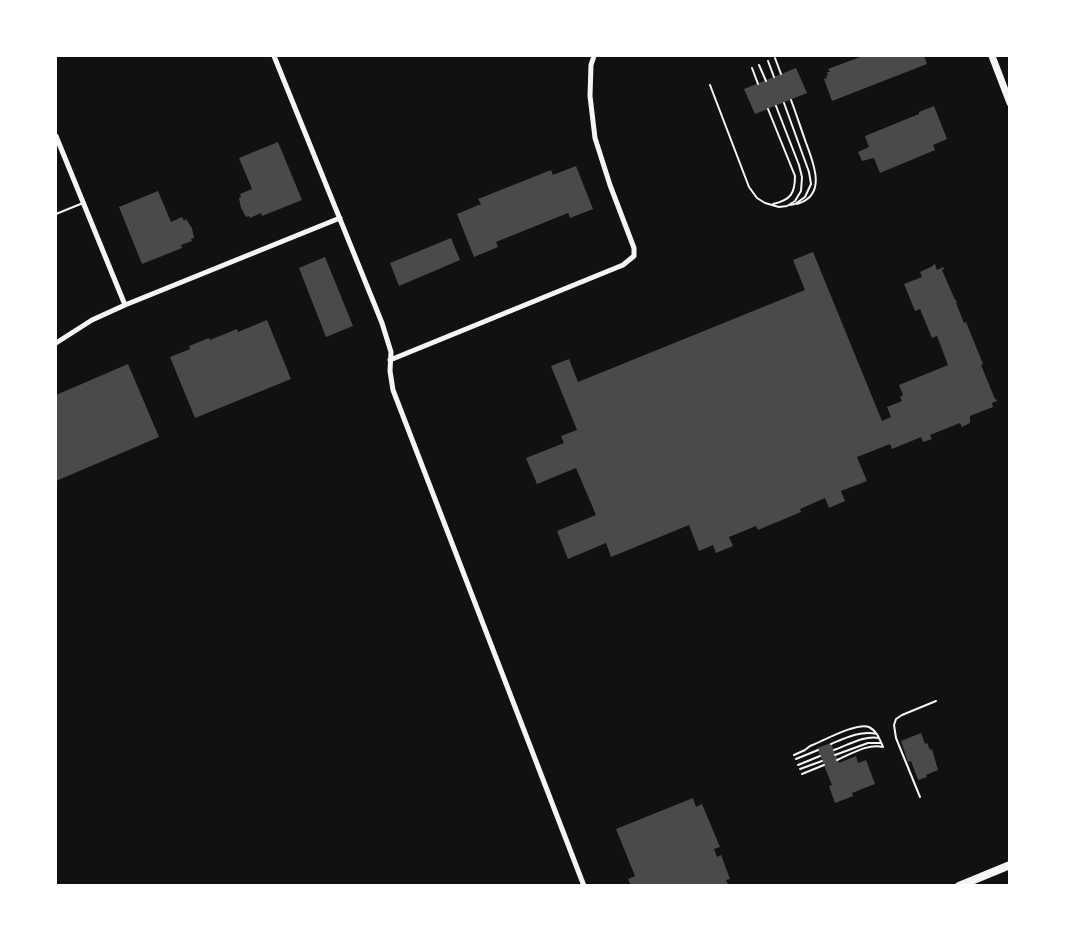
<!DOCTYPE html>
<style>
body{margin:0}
#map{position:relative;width:1065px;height:941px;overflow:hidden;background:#111;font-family:Quicksand,sans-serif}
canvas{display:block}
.frame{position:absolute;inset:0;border:57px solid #fff;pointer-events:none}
</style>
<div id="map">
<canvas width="1065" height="941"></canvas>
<div class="frame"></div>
</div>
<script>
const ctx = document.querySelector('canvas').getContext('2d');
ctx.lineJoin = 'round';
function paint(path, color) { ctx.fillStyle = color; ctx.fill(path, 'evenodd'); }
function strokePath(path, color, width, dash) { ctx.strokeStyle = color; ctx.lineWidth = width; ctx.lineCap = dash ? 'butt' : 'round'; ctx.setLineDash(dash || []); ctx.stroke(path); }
paint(new Path2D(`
 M863,56h61l3,8 -95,37 -8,-22 3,-1 -1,-2 2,-1 -1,-3h3l-2,-3z
 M796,68l11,25 -52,21 -11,-25z
 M934,106l13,33 -14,6 2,5 -55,23 -6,-15 -12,3 -4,-9 11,-5 -4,-11 54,-22v-2z
 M278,142l24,58 -40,16 -1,-3 -11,5 -1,-2 -3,1 -5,-9 -2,-10 2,-1 -1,-3 12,-5 -13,-31z
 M576,166l17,43 -23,9 -2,-5 -72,29 2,5 -24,10 -17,-43 24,-10 -3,-5 73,-29 2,5z
 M158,191l13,31 11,-5 2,4 2,-2 6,9 2,10 -3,1 1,2 -11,4 1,3 -40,16 -23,-57z
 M451,238l9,22 -61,26 -9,-23z
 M813,252l69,169 9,-4 -4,-10 15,-6 -2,-4 3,-2 -4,-10 49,-20 -11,-29 -5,2 -12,-29 -5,2 -11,-27 18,-7 -2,-5 13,-6v-1l2,-1 2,6 6,-3 1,2 -2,1 13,30h1l1,2 -1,1 8,20 2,-1 17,42 -2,1 14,34h1l1,2 -5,2 1,4 -23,9v7l-8,4 -2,-4 -30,12 2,4 -9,3 -2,-5 -29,12 -2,-5 -33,13 10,24 -26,10 4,10 -16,7 -4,-10 -25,11 1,3 -43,18 -2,-4 -27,11 4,9 -17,7 -3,-8 -14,6 -10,-26 -78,32 -5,-14 -38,16 -11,-28 39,-16 -20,-47 -39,16 -11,-26 38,-15 -3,-7 16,-6 -26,-64 18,-7 9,23 227,-92 -12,-30z
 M325,257l28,69 -27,11 -27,-69z
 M267,320l24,59 -96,39 -25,-61 20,-8 -1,-3 20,-8 1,2 27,-11 1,3z
 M128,364l31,73 -103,44v-86z
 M921,733l4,11 2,-1 3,7 2,-1 6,21 -12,5 1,2 -9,3 -7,-19 -3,1 -7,-21z
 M831,743l8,20 17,-7 2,7 8,-3 9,24 -23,9 1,3 -18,7 -6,-17 3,-1 -15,-37z
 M693,798l3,9 6,-3 18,43 -6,2 3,8 4,-2 9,24 -4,1 3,6h-98l-3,-7 7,-3 -19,-47z`), '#4a4a4a');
strokePath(new Path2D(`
 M775,58l6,16
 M768,61l6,16
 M759,65l7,16
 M752,68l6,16
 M710,85l39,102 8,11 8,5 14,4 8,-1 8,-5 6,-10 1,-14 -3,-12 -23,-59
 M791,100c5,13 9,26 14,40 7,20 24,55 -8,64
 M784,103l25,69 2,12 -6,13 -10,7 -5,1
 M768,109l27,67c0,17 -4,24 -22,28
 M56,214l27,-11
 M831,744c14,-6 30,-14 46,-10
 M834,750c14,-5 30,-15 45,-12
 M794,755l11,-5 5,-4c13,-5 47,-24 59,-19 8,4 11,13 14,20 -15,-4 -32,7 -46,13
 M835,755l33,-12h13
 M796,759l22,-9
 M798,765l22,-9
 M800,769l22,-8
 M802,774l22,-9
 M920,797l-24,-59 -2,-13 2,-6 6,-4 34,-14`), '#f5f5f5', 2);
strokePath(new Path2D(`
 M274,56l108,267 9,29 -1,19 3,19 191,496
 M56,136l69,169
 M56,343l36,-23 33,-15 215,-87
 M390,360l233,-95 11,-9v-8l-24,-63 -15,-47 -5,-42 1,-31 3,-9`), '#f5f5f5', 5);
strokePath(new Path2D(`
 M992,56l18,47`), '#f5f5f5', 7);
strokePath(new Path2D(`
 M959,886l51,-21`), '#f5f5f5', 8);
</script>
